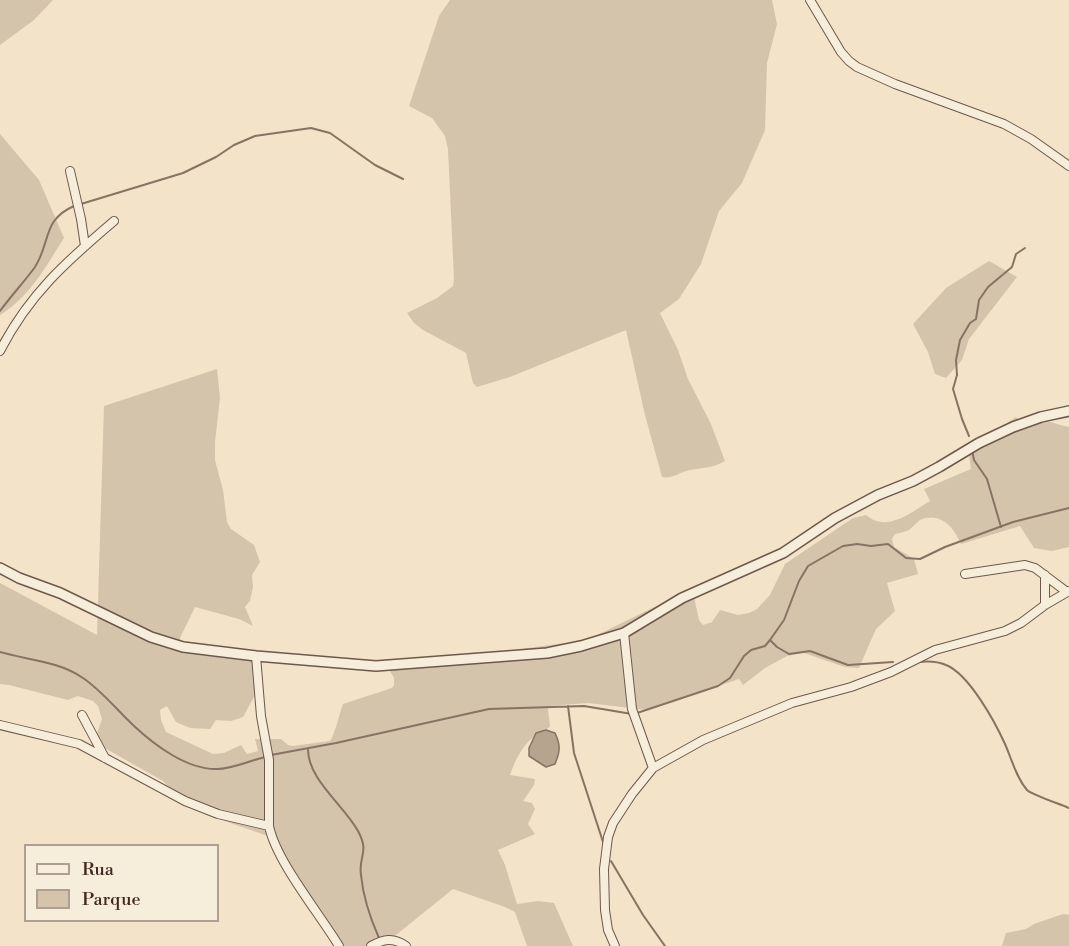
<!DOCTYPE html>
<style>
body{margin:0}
#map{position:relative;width:1069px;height:946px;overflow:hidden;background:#f3e3c8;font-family:"Libre Bodoni",serif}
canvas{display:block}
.legend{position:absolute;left:24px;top:844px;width:195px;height:78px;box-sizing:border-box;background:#f7eddb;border:2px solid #ae9f91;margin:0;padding:8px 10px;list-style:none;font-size:18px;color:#402a21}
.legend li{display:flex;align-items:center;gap:12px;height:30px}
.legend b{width:30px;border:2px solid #ae9f91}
</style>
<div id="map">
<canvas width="1069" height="946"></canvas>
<ul class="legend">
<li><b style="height:8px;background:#f7eddb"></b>Rua</li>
<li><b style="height:16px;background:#d5c4ac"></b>Parque</li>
</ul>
</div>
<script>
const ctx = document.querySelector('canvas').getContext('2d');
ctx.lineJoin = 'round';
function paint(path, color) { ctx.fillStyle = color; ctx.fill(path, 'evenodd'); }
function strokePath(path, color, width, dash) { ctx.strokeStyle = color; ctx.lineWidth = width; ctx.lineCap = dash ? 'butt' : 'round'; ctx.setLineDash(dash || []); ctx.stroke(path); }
paint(new Path2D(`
 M0,0h53l-19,20 -34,25z
 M450,0h322l5,24 -10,39 -2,67 -23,53 -23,28 -18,53 -22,35 -19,14 18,37 10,29 23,45 14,37c-13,8 -25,6 -39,10 -9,3 -15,8 -24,6l-17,-62 -19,-85 -116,47 -33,10 -4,-4 -7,-30 -43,-23 -9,-7 -7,-10 30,-15 16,-12 1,-7 -6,-130 -3,-13 -13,-18 -23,-12 30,-90z
 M0,134l39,46 25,58c-18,28 -34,59 -64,77z
 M989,261l28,16 -48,62 -7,21 -16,18 -11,-4 -7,-22 -15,-28 33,-36z
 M217,369l3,29 -5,44v18l8,30 4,32 4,7 23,16 6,17 -8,13 1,12 -3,14 -5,6 8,19 -14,-7 -44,-12 -15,31 1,5 71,9 3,43 -12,22 -12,4 -15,-1 -6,9 -20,-1 -14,-6 -9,-16 -7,4 1,10 5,12 47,22 11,-1 17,-8 6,9 11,-3 -3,-12h26l7,6 5,1 37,-5c5,-7 9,-26 13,-37l49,-16 2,-3v-7l-6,-11 199,-27 98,-48 9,5 5,23 4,5 9,-3 8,-12 18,5 11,-2 8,-4 13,-14 15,-31 68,-46 13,-3c21,18 44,-2 64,-14l-6,-12 47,-20 -3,-20 48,-32c12,11 20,3 34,5 5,1 12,4 19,5v120l-17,4 -18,-3 -14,-22 -59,18c-7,-17 -21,-33 -41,-24 -4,3 -7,7 -11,10 -4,2 -10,3 -14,4l-3,5 2,8 20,12 4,15 -31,9 8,28 -19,18 -17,39 -14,-1 -41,-14 -17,3 -22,12 -22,17 -4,-6 -92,31 -59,-7 -39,3 -1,3 2,17c-5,7 -14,8 -20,14 -10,10 -16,23 -20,35l25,4 -1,6 -11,16 9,2 3,6 -7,15 7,10 -37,16 7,15 12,39 21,-3 16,2 19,43h-46l-12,-34 -10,-5 -52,-18 -62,50 -21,7h-27l-24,-31 -47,-75 -4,-4 -61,-21 -17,-9 -11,-7 -16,-18 -69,-39 8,-23 -4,-13 -5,-5 -15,-5 -10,4 -59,-15 -9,-1v-101l97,52 7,-229z
 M1063,914l6,1v31h-67l4,-13 20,-4 8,-5z`), '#d5c4ac');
const water = new Path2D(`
 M546,730l9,3c6,12 5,19 0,31l-9,3 -17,-11v-8l7,-15z`);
paint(water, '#b6a48f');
strokePath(water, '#877363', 1.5);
strokePath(new Path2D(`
 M81,204l102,-31 33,-16 18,-12 21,-9 56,-8 19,5 45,32 28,14
 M0,311c11,-15 24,-29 35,-44 16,-25 7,-47 39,-61
 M969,436l-7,-17 -9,-30 4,-14 -1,-15 4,-20 10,-17 6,-4 3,-19 9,-13 24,-20 4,-13 9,-6
 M972,450l2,10 13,19 14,48
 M770,640l7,7 12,7 21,-3 38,14 45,-3
 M0,652c27,8 59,9 83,26 19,13 33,31 50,47 20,19 54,45 84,44 16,0 33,-9 49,-12
 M919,662c9,-1 18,-1 27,3 23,9 49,57 59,79 7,16 11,33 22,46 5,5 33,14 42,18
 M568,706l6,47 30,92
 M637,713l81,-27 12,-8 14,-22 7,-6 14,-4 5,-6 14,-20 15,-39 9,-15 35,-20 14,-2 14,2 17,-2 18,14 14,1 25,-12 68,-25 56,-14
 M308,748c-1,31 36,57 50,83 12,22 0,25 3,44 2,21 10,45 18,63
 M271,755l65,-12 153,-34 95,-3 48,8
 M611,861l32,54 22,31`), '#877363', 2);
const minor = new Path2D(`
 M810,0l31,52 8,9 8,6 38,17 109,40 27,15 38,27
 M70,171l11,48 4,27
 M0,351c29,-57 67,-90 114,-130
 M965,574l60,-9 10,3 32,24
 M1045,575v30
 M624,633l8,76 21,59
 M256,656l5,60 8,44v66c7,35 50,87 70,120
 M82,715l23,43
 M0,725l79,19 106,57 33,13 51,12
 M371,946c13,-7 22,-9 35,0
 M615,946l-7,-16 -3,-20 -1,-41 4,-32 5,-14 19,-29 21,-26 50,-28 89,-37 59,-16 40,-15 44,-22 70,-19 16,-8 24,-18 24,-14`);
const tertiary = new Path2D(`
 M0,568l19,10 41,15 91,44 32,10 73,9 120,10 171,-13 34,-7 43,-13 58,-35 101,-45 52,-35 43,-23 35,-14 26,-14 40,-24 34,-16 28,-10 28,-6`);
strokePath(minor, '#6d584b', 10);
strokePath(tertiary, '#6d584b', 12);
strokePath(minor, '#f7eddb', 8);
strokePath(tertiary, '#f7eddb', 9);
</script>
